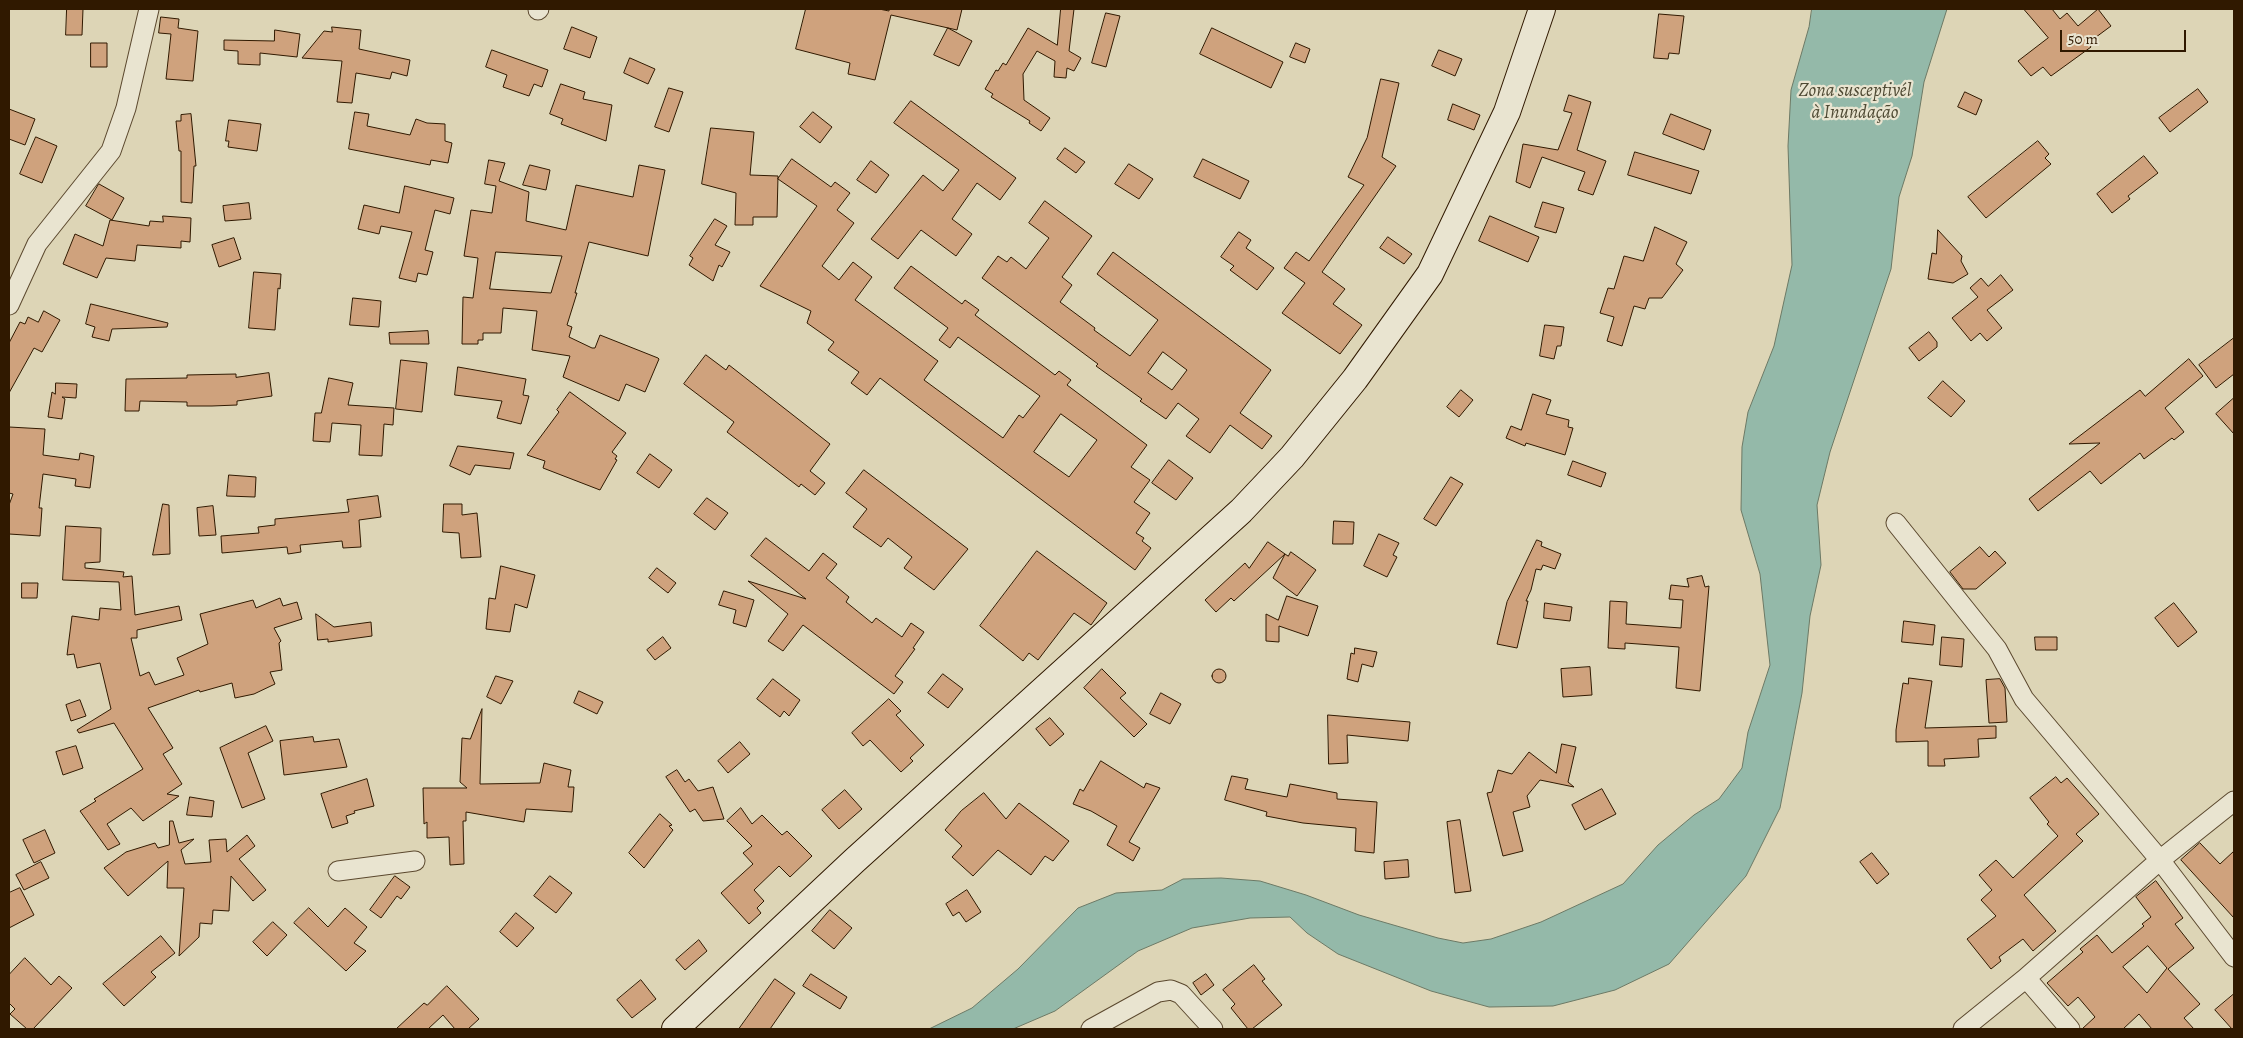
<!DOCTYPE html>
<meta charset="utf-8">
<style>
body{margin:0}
#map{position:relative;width:2243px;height:1038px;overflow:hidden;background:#ddd5b6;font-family:Alegreya,serif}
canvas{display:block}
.frame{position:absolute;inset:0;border:10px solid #301900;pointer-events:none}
.scale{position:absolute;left:2060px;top:30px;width:126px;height:22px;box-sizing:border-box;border:2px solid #301900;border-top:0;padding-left:6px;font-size:15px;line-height:18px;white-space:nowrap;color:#301900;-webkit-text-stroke:4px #e9e4d0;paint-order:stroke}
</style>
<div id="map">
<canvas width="2243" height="1038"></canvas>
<div class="frame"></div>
<div class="scale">50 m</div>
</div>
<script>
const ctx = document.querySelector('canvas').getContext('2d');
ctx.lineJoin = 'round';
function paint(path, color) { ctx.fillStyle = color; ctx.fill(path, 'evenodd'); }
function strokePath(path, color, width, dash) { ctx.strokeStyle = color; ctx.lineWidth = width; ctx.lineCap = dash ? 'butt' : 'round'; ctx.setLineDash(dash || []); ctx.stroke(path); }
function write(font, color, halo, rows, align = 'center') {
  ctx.font = font + ' Alegreya,serif'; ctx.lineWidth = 4.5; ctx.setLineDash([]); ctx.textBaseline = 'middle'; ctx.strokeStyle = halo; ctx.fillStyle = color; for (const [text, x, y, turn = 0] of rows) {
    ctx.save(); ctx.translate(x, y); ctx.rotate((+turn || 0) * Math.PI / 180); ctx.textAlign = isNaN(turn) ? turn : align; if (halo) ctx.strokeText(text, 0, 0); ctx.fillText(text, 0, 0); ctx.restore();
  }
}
const water = new Path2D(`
 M1812,9h135l-23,73 -12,74 -13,41 -8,72 -61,183 -13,53 4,60 -11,51 -8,77 -22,115 -34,68 -77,88 -54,26 -62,16 -64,1 -58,-16 -93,-37 -31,-21 -17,-16 -40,1 -58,10 -54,23 -83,60 -42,18h-84l43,-21 46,-39 60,-61 38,-15 46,-3 21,-11 38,-1 39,3 46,14 53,20 79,23 25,5 28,-4 50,-17 82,-38 35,-39 36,-30 25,-16 23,-31 6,-36 22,-67 -10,-91 -19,-64 1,-63 6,-35 26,-66 18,-81 -4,-119 3,-56 18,-63z`);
paint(water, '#94b9a9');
strokePath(water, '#6c7965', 1);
const building = new Path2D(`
 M67,9h16l-1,26h-16z
 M806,9h73l10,2v-2h73l-5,21 -66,-15 -16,65 -27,-6 2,-11 -54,-14z
 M1061,9h13l-5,42 12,7 -7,13 -7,-3 -1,10 -12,-1 1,-16 -18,-10 -14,23 1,26 26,18 -9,13 -12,-8 1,-2 -39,-24 2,-3 -8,-5 11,-19 2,1 5,-8 3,2 22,-37 29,17z
 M2024,9h28l8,10 7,-6 11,13 20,-17 13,17 -23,17 3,4 -40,29 -8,-9 -12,9 -13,-15 30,-23z
 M1106,13l14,3 -14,51 -14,-4z
 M1659,14l25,2 -5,38 -10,-1 -1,6 -14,-1z
 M161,17l18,2 -1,9 20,3 -5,50 -27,-2 5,-45 -12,-1z
 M332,27l29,3 -2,19 51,11 -3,16 -15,-4 -2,7 -34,-6 -4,30 -15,-1 5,-41 -40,-3 22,-27 8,1z
 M572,27l25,10 -7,21 -26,-9z
 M948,28l24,13 -13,25 -25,-11z
 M1212,28l71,34 -12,26 -71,-34z
 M275,30l25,4 -3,23 -37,-4v12l-22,-1v-13l-14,-1v-10l50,1z
 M91,43h16v24h-16z
 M1296,43l14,6 -5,14 -15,-6z
 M492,50l56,20 -6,17 -8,-3 -5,12 -26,-9 4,-12 -21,-8z
 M1439,50l23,9 -7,17 -23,-10z
 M630,58l25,11 -7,15 -24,-11z
 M1381,79l18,4 -17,74 14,9 -74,106 23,17 -12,15 29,21 -22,29 -58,-41 23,-30 -21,-15 12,-16 13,9 55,-76 -16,-8 19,-39z
 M561,84l24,8 -2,7 29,6 -6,36 -45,-17 2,-5 -13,-5z
 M669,88l14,4 -14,40 -14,-5z
 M2198,89l10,13 -38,30 -11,-14z
 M1965,92l17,8 -6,15 -18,-8z
 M1569,95l22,7 -14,48 29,11 -13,34 -15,-5 7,-18 -43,-15 -12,31 -14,-6 7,-38 35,6 14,-37 -8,-2z
 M911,101l105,77 -16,22 -23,-17 -25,36 20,15 -16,22 -35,-26 -23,29 -27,-20 52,-64 20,16 16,-21 -65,-47z
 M1453,104l27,11 -6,15 -26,-10z
 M9,109l26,10 -10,26 -16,-6z
 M355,112l14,2 -2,12 43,9 6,-16 11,4 18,1v17l7,2 -4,20 -17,-3 -1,5 -81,-16z
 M813,112l19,15 -12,16 -20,-16z
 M191,114l5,52h-2l-2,37 -11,-1v-51h-2l-3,-30h5v-6z
 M1671,114l40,16 -7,20 -41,-16z
 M229,120l32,4 -4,27 -29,-4 1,-6h-3z
 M711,128l43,4 -4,43 28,1 -1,41h-24v8h-18l1,-32 -34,-9z
 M36,137l21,9 -15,37 -22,-9z
 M2038,141l11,13 -4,4 6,6 -65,54 -18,-21z
 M1065,148l20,14 -9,11 -19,-14z
 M1635,152l64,19 -8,23 -63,-19z
 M2144,156l14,17 -30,23 2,3 -18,14 -15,-19z
 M792,159l39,28 4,-5 15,11 -13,17 17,13 -32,43 17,14 14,-18 19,15 -17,23 83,61 -14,19 79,58 16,-23 4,3 17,-22 -82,-59 -8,11 -11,-8 9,-12 -54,-40 17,-22 51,38 3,-4 14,10 -4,5 80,60 4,-4 12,9 -4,5 80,60 -16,22 19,13 -16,22 16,11 -14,20 8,5 -2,3 9,7 -16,22 -255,-192 -13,17 -16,-12 8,-11 -31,-22 6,-8 -27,-19 4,-12 -51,-25 57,-80 -39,-27zM1061,414l36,26 -28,37 -35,-25z
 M1203,159l46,22 -9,18 -46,-22z
 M489,160l16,3 -6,18 30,11 -3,29 40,9 10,-45 57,12 6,-32 26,5 -17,86 -59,-14 -14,51h2l-10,32 5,2 -3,10 23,11h3l5,-13 58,23 1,1 -14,33 -19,-8 -7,17 -56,-24 7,-21 -38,-6 5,-39 -34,-3 -2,25h-18v7h-5v4h-16l1,-47 10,1 5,-40 -14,-2 7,-46 21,3 4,-27 -11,-2zM496,252l66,4 -11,37 -61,-4z
 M871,161l18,14 -13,18 -19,-13z
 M1129,164l24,15 -14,20 -24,-15z
 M530,165l20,5 -4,20 -23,-5z
 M99,184l25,14 -12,22 -26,-14z
 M405,186l49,12 -4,16 -15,-4 -10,40 8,2 -6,23 -9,-2 -2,9 -17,-4 13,-46 -31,-6 -2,8 -21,-5 6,-24 35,8z
 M1045,201l47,35 -30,41 10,8 -12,17 35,26 -1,2 36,26 28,-36 -61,-46 16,-22 158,118 -31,43 32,23 -10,13 -32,-24 -20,28 -24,-17 13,-17 -21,-16 -12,16 -26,-18 2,-2 -46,-33 2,-2 -116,-86 16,-22 9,6 4,-5 15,12 23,-31 -20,-15zM1163,352l24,18 -15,20 -24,-17z
 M1543,202l21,6 -8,25 -21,-6z
 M249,203l2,16 -26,2 -2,-15z
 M163,216l28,2 -1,24 -9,-1v7l-44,-3 -2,16 -29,-3 -9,20 -34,-14 12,-30 28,12 7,-26 39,6 1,-5 13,1z
 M1490,216l49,21 -11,25 -49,-21z
 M715,219l12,7 -12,19 15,7 -8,15 -3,-2 -6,16 -24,-16 4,-7 -3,-2z
 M1655,227l32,15 -11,22 7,6 -21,28h-13l-4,11 -11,-3 -12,40 -15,-5 7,-24 -14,-4 8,-25 6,1 10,-33 19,5z
 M1938,230l24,26 -1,5 7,13 -15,9 -25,-4 4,-26 4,1z
 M1239,232l12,8 -5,8 28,20 -17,22 -27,-20 4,-4 -13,-9z
 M1388,237l24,17 -8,10 -24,-16z
 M234,238l7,21 -22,8 -7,-22z
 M254,272l27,2 -1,15 -2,-1 -3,42 -26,-2z
 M2001,275l12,15 -26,20 15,18 -15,13 -7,-8 -9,8 -19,-23 26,-21 -8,-9 11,-10 7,8z
 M353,298l28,3 -2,26 -29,-2z
 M91,304l77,19 -1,4 -55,2 -3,12 -17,-4 3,-10 -9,-3z
 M44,311l16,9 -18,32 -8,-4 -25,45v-50l11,-21 5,2 3,-7 10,5z
 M1545,325l19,2 -3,19h-4l-3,13 -14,-3z
 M428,331l1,13h-39l-1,-11z
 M1929,332l8,10v5l-18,14 -10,-13z
 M2234,338v36l-18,14 -17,-23z
 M706,355l20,15 3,-5 101,79 -20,27 15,12 -10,12 -14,-11 -2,3 -72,-55 7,-10 -50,-38z
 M2189,359l14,17 -38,32 19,24 -10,8 -2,-2 -28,21 -4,-6 -39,31 -11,-13 -52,40 -9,-12 71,-56 -31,1 71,-54 5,6z
 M401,360l26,3 -5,49 -26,-3z
 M458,367l68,12 -3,16 6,1 -8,28 -24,-6 5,-17 -47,-6z
 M269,373l3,23 -35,5v4l-25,1h-25v-4l-47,-1 -1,10h-14l1,-32 61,-1v-3l49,-1v3z
 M329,378l24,5 -5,22 46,3 -1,17 -9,-1 -2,32 -23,-1 2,-30 -29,-2 -2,19 -17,-1 2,-28h6z
 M1943,381l22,20 -14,16 -23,-19z
 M56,383l21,1 -1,14 -14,-1 3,2 -3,20 -14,-2 4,-25 3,2z
 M1461,390l12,10 -14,17 -12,-10z
 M570,392l56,41 -14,19 5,4 -2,3 2,1 -17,30 -57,-22 2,-7 -18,-6 32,-43 -2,-2z
 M1533,394l18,6 -5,14 23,6 -1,7 5,1 -8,27 -39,-12 -1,3 -19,-8 5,-12 10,4z
 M2234,398v36l-18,-20z
 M9,427l36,2 -2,26 36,5 1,-7 14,3 -4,32 -15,-2 1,-7 -33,-5 -4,34h3l-2,28 -31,-2v-29l4,-11 -4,-1z
 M458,446l56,7 -4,16 -35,-4 -5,10 -20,-9z
 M650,454l22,16 -13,18 -22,-15z
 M1169,460l24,18 -17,22 -24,-17z
 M1573,461l33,12 -5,14 -33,-12z
 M864,470l104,79 -34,41 -30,-22 8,-11 -24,-19 -7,9 -28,-20 14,-18 -21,-16z
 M229,475l27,2 -1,20 -28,-1z
 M1451,477l12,7 -27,42 -12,-7z
 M378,496l3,21 -22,3 2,27 -18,1 -1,-7 -42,4 1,7 -13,2 -1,-7 -65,6 -1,-17 38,-3 -1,-6 17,-2v-6l74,-7 -2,-12z
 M707,498l21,15 -13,17 -21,-16z
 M163,504l6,1 1,49 -17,1z
 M444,504h18v11l15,-2 4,44 -20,1 -2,-25 -16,-1z
 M213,506l3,29 -17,1 -2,-28z
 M1334,521l20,1 -1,22h-20z
 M66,526l35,2 -1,34 -15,1v5l39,4 -1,5 9,-1 3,39 44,-9 3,14 -45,10v8h-6l9,38 9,-4 6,13 29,-10 -7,-17 31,-14 -8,-30 53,-14 3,8 24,-10 3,8 14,-4 5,17 -28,9 7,13 -2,2 3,27 -12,2 5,12 -21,10 -19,4 -3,-15 -32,9 -1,-2 -51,18 25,40 -10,6 19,30 -15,10 12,2 -36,25 -12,-13 -24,16 13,20 -12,6 -28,-39 16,-10 -2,-2 49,-30 -29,-46 -35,10 -2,-3 34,-21 -11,-46 -23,5 -3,-14 -7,1 5,-39 27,4 1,-12 21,2 -2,-28 -56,-2z
 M1379,534l20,9 -6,12 4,2 -10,20 -23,-11z
 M766,538l43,33 14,-18 14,11 -11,14 23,19 -3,5 26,21 4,-5 26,19 9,-14 13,9 -11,16 2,1 -20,27 8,6 -9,12 -91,-69 -20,26 -15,-10 20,-27 -40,-33 58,18 -55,-43z
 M1537,540l5,2 -1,4 20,8 -6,15 -12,-4 -2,5 -5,-1 -5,21 -5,11h2l-11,47 -20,-4 10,-42z
 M1268,542l17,12 -51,47 -3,-3 -15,14 -11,-12 40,-37 4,5z
 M1980,547l9,10 6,-6 11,12 -30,26h-13l-13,-17z
 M1037,551l70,52 -16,22 -17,-12 -36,47 -9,-7 -6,8 -43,-35z
 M1291,552l25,18 -19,26 -24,-18 12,-24 3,2z
 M501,566l34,9 -8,33 -12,-4 -5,28 -24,-3 3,-31 6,1z
 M657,568l19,15 -8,10 -19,-15z
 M1702,576l3,11 4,-1 -9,105 -24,-3 3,-41 -54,-4v6l-17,-1 2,-47 17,1 -1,22 55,4 2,-28 -14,-1 2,-14 18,2 -2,-8z
 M22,583h16l-1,15h-15z
 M724,591l30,9 -8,27 -13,-4 3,-13 -17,-5z
 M1287,596l31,10 -10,30 -29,-10v16l-13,-1v-27l12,6z
 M1545,603l27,4 -2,14 -26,-3z
 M2174,603l23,29 -19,15 -23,-29z
 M316,614l18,13 37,-5 1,14 -44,6v-3l-10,1z
 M1904,621l31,4 -2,20 -31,-3z
 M663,637l8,11 -16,12 -8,-10z
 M1942,637l22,2 -2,28 -22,-2z
 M2035,637h22v13h-21z
 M1355,648l22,4 -4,15 -11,-3 -4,18 -11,-3 4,-26 3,1z
 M1590,667l2,28 -29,2 -2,-28z
 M1102,669l24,24 -6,5 27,26 -13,13 -50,-49z
 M1212 676a7 7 0 1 1 14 0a7 7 0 1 1-14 0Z
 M943,674l20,15 -15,19 -20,-15z
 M496,676l17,5 -12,23 -14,-7z
 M1909,678l23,3 -7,47 71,-2v12l-18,1 1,18 -35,2 1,7h-17v-25l-32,1v-12l7,-47 5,1z
 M773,679l27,21 -11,16 -5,-5 -4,6 -23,-18z
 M2000,679l5,9 2,34 -18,1 -3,-43z
 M579,691l24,11 -6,12 -23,-11z
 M1161,693l20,11 -11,20 -20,-10z
 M889,699l12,12 -5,4 28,30 -14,13 3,3 -12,11 -31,-32 -7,6 -11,-13z
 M80,700l6,16 -15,5 -5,-16z
 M482,709l-2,75 60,-1 4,-20 27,7 -3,17h6l-2,25 -46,-3 -2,13 -58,-10v9h-3l1,43 -14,1 -1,-28 -22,1v-16l-3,2 -1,-36h44l-7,-6 2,-44 8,1z
 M1328,715l82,7 -2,19 -61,-6 1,28 -19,1z
 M1050,718l14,16 -14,12 -14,-17z
 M266,726l7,15 -25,12 17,46 -23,9 -22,-60z
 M313,737l1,5 25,-3 8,28 -63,8 -4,-34z
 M740,742l10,12 -22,19 -10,-12z
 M1562,744l14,3 -8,35 6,5 -34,-7 -13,16 3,11 -17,5 10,39 -20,5 -16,-63 5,-1 6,-22 14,4 17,-22 27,21z
 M76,746l7,22 -20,7 -7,-23z
 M1101,761l43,27 2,-5 14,5 -31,54 11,6 -7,13 -26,-16 10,-19 -26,-15 -18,-7 7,-15 3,2z
 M677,770l8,12 4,-3 9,12 15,-4 11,32 -21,2 -8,-12 -5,3 -24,-35z
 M1232,776l16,3 -3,10 42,8 3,-13 47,9v6l40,3 -3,51 -19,-2 1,-23 -53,-5 -37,-7 1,-4 -42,-12z
 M2056,777l5,6 6,-5 32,36 -23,20 7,7 -59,54 32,36 -23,20 -10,-12 -24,18 2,4 -10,8 -24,-30 29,-23 -15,-16 11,-10 -13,-15 17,-15 17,18 45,-42 -11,-12 2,-2 -19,-24z
 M367,779l7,27 -20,5 1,2 -9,3 2,7 -16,5 -11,-34z
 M1602,789l14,25 -31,16 -13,-25z
 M845,790l17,19 -23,20 -17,-19z
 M984,793l22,26 13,-16 50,38 -16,20 -8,-5 -14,19 -33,-25 -25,26 -21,-19 10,-11 -17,-16 16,-19z
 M190,797l24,4 -2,16 -25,-2z
 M741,808l11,16 10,-9 20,20 5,-4 25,25 -22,21 -11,-11 -25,24 10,11 -7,7 4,5 -12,11 -28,-31 32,-29 -10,-11 9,-7 -25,-25z
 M660,814l12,11 -3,1 4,4 -29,38 -15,-15z
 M1460,820l11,71 -16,2 -8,-71z
 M170,821h3l6,22 15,-4 -13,11 4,14 26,-2 -2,-22 17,-1 1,13 20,-17 8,11 -16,13 27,31 -13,11 -22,-25 -2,35 -16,-1 -1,14 -12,-1 -1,14 -20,19 5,-68h-17l1,-27 -40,35 -24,-28 22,-16 29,-9 3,5 11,-3z
 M45,830l10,23 -21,10 -11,-23z
 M2200,843l20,21 14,-13v67l-53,-58z
 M1872,853l17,21 -12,10 -17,-22z
 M1408,860l1,17 -24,2 -1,-17z
 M41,862l8,16 -25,12 -8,-15z
 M395,876l15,11 -9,12 -4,-3 -16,22 -11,-8z
 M550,876l22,17 -16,20 -22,-17z
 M2156,881l27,37 -8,6 19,24 -26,21 32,35 -16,14 10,11h-42l-13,-15 -16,15h-41l13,-12 -17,-20 -10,9 -21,-23 36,-31 -3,-3 17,-14 15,18 32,-27 -2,-2 9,-7 -15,-20zM2148,946l19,22 -20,25 -24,-26z
 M20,888l14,27 -25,13v-35z
 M967,890l14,22 -15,10 -7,-10 -6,4 -7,-12z
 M309,908l19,19 17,-19 22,19 -13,16 12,8 -20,20 -52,-48z
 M830,910l22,18 -18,21 -22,-18z
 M516,913l18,15 -17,19 -17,-15z
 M273,922l14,13 -20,21 -14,-14z
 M161,936l14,17 -24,19 5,5 -32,29 -21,-22z
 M699,940l8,11 -22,19 -9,-10z
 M25,958l26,27 8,-9 13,12 -39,41h-6l-17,-15 5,-5 -6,-6v-28z
 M1254,965l11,14 -3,2 20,24 -30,24h-4l-17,-21 4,-4 -12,-14z
 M811,974l36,23 -7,12 -37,-23z
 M1206,974l8,11 -13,10 -8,-12z
 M775,979l20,14 -25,36h-31z
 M641,980l15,19 -24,19 -15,-18z
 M447,986l32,33 -11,10h-13l-12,-14 -15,14h-32l28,-26 3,2z
 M2234,994v35h-2l-17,-19z`);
paint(building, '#cfa27d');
strokePath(building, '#301900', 1);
const street = new Path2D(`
 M538,10l1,-1
 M9,305l28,-61 74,-93 15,-43 23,-99
 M1896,523l101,126 27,50 136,161 74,97
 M338,871l77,-10
 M2026,978l44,51
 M1091,1029l67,-37 13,-2 10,4 32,35
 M1963,1029l63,-51 134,-118 74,-59`);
const secondary = new Path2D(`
 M675,1029l179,-168 387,-350 51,-54 63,-78 75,-105 77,-162 35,-103`);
strokePath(street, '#5b482e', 21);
strokePath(secondary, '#301900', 28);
strokePath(street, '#e9e4d0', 19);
strokePath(secondary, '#e9e4d0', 26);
write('italic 19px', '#4e4933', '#e9e4d0', [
 ["Zona susceptivél",1855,91],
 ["à Inundação",1855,113]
]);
</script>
